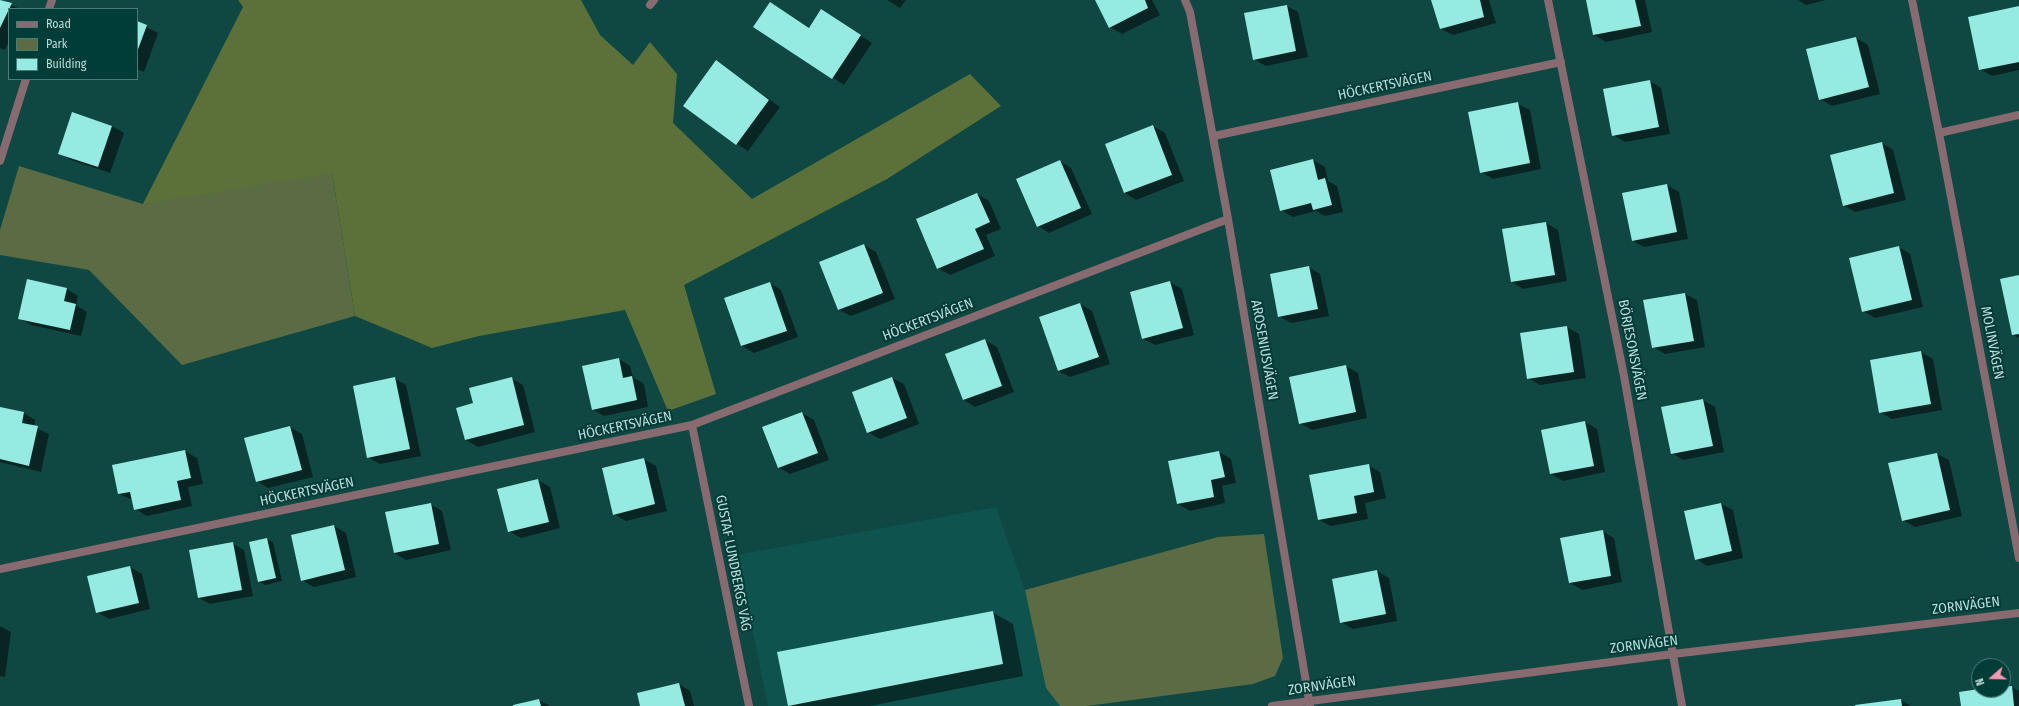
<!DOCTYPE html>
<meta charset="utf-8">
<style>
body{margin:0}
#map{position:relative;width:2019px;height:706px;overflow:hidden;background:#0f4742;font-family:"Fira Sans Condensed",sans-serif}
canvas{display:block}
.legend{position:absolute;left:8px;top:8px;width:130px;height:72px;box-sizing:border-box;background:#003c38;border:1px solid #4b7c78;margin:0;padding:5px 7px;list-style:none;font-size:12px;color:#bcddd9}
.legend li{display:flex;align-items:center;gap:8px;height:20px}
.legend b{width:20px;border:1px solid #4b7c78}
.north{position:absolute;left:1971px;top:658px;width:40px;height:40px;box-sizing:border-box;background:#003c38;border:1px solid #4b7c78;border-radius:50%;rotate:250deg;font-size:11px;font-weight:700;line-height:16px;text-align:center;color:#bcddd9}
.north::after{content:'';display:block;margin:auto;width:14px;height:18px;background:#f39aac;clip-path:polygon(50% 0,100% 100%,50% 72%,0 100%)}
</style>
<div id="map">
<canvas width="2019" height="706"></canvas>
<ul class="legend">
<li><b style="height:5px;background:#886b70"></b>Road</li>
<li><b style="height:11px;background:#5b6b44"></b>Park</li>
<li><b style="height:11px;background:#95ebe2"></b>Building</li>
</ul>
<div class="north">N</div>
</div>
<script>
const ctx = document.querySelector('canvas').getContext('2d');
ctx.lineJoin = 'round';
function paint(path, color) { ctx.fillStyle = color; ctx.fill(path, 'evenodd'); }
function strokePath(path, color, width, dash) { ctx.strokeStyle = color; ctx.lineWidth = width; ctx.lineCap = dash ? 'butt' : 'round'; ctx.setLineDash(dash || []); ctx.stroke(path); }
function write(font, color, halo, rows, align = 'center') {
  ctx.font = font + ' "Fira Sans Condensed",sans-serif'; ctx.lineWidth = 4; ctx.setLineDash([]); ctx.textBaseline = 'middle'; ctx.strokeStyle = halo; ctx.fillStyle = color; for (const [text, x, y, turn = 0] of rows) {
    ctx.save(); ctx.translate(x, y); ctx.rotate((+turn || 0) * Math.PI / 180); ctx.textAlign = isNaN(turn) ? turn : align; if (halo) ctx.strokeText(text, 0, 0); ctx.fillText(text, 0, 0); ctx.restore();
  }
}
paint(new Path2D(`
 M996,507l29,83 21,98 14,18h-292l-31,-151z`), '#0e534d');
paint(new Path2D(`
 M182,128l150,45 23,143 -173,49 -93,-95 -89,-15v-25l19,-64 124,38z
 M1264,534l19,124 -8,18 -22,8 -166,22h-27l-14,-18 -21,-98 193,-53z`), '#5b6b44');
paint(new Path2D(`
 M238,0h343l19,35 33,30 17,-23 27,32 -4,49 79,76 218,-125 31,32 -114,73 -203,106 32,109 -48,17 -43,-101 -146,26 -47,12 -77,-32 -23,-143 -189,31 100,-197z`), '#5b7139');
paint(new Path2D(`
 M0,0l20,9h-11v32l-4,9 -5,-2z
 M887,0h19l-6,8z
 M1096,0h56l8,15 -38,19 -12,-7z
 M1432,0h57l7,23 -43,12 -12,-6z
 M1587,0h58l7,32 -46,10 -12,-7z
 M1798,0h28l-20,5z
 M1287,6l11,6 10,45 -42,9 -12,-7z
 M2019,7v63l-27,6 -12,-7z
 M782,10l28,18 12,-18 50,33 -28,42 -89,-58z
 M137,22l21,11 -14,39 -7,-3z
 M1856,38l12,7 12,49 -48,12 -12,-7z
 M716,62l64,45 -32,44 -11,-7z
 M1650,81l11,7 9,46 -45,8 -12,-7z
 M1518,104l12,6 11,59 -48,10 -12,-7z
 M112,126l12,7 -14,40 -39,-13 -11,-7z
 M1153,126l12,7 19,48 -48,19 -11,-7 -19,-49z
 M1882,143l11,7 13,50 -51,12 -12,-7z
 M1313,160l12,7 3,14 9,5 6,26 -18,4 -9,-5 -23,6 -12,-7z
 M1060,161l11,7 21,46 -43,19 -11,-7z
 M1667,185l12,7 9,47 -44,8 -11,-6 -10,-47z
 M977,194l12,7 12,28 -15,6 9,21 -45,19 -12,-7z
 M1546,223l12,7 9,51 -44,8 -11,-7z
 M864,245l12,7 19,47 -44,17 -12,-6 -18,-48z
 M1899,247l11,7 13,53 -48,11 -12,-7z
 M1309,267l11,7 9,42 -38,7 -12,-7z
 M2019,276v62l-6,-3z
 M1170,282l12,7 12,46 -39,10 -12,-6z
 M770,283l11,7 17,47 -44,16 -12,-7 -17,-48z
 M67,289l11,7 -2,9 11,7 -6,24 -50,-11 -12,-7z
 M1685,294l12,6 8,47 -40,7 -12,-7z
 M1080,304l12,7 18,53 -40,13 -12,-6z
 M1567,327l12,7 7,44 -46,7 -12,-7 -7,-44z
 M985,340l12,7 17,45 -39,15 -11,-7 -17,-45z
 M1921,352l12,7 9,51 -50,9 -12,-7 -8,-51z
 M619,359l11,7 3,11 11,7 4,23 -44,9 -12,-7z
 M1346,366l12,7 9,45 -55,12 -12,-7z
 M394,378l12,7 15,71 -41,8 -12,-7z
 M511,378l12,7 12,47 -57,15 -12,-7 9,-36z
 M892,378l12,6 15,40 -39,15 -12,-7z
 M1703,400l12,7 9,45 -41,8 -11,-7z
 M0,408l24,5 11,7 -1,7 15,7 -8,38 -41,-10z
 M802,413l12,7 15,40 -39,14 -12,-7z
 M1585,422l12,7 8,43 -42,9 -12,-7z
 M290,427l12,7 11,43 -45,11 -11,-7z
 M185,451l12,7 6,26 -15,3 4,19 -45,10 -12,-7 -2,-9 -14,-6z
 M1219,452l12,7 5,24 -14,3 3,17 -35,8 -12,-7 -8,-42z
 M1937,454l12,6 13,56 -47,11 -12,-7z
 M644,459l12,7 11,45 -41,10 -12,-7z
 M1368,465l12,7 6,26 -21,5 3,16 -37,7 -12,-6z
 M538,480l12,7 10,41 -39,10 -12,-7z
 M430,504l12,7 9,39 -45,10 -12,-7z
 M1721,504l12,6 10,48 -36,8 -11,-7z
 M334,526l12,7 10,44 -42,10 -12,-7z
 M1602,531l12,7 8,44 -40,8 -12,-7z
 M267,539l6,3 9,39 -17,4 -6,-3 -9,-39z
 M232,543l12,7 9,46 -43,8 -11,-6z
 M130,567l12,7 8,35 -41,10 -12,-7z
 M1377,571l12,7 8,43 -44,8 -12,-7z
 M992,612l21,12 10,52 -153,30h-81l-11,-53z
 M0,626l11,6 -6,45 -5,-1z
 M679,684l11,7 4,15h-53z
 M2012,687l7,4v15h-57l41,-16v-2z
 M539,700l11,6h-35z
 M1901,700l10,6h-56z`), '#0007');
paint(new Path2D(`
 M0,0l12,3 -12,25z
 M1095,0h50l3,8 -39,20z
 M1431,0h49l4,17 -44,12z
 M1586,0h49l6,26 -48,9z
 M770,2l39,26 12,-19 40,26 -29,44 -79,-52z
 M1287,5l9,46 -43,9 -9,-47z
 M2019,6v56l-40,8 -11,-53z
 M137,21l10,4 -10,27z
 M1856,37l13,50 -50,13 -13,-51z
 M716,60l53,40 -33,45 -53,-39z
 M1650,80l9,47 -47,9 -9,-47z
 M1518,102l12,61 -50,10 -12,-61z
 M72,112l40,14 -14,41 -40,-13z
 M1153,125l19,50 -48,18 -19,-49z
 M1882,142l12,51 -51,13 -13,-51z
 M1313,159l5,21 7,-2 7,27 -19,5 -2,-7 -31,8 -10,-41z
 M1060,160l21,48 -44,19 -21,-48z
 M1667,184l10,48 -45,9 -10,-48z
 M977,193l13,29 -15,7 9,20 -47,20 -21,-50z
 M1546,222l9,53 -44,7 -9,-53z
 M864,244l19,49 -45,17 -19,-48z
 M1899,246l13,54 -50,12 -13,-54z
 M1309,266l9,43 -40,8 -8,-43z
 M2019,275v59l-7,1 -12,-56z
 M27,279l40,9 -3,13 12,3 -6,26 -52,-11z
 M1170,281l13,47 -41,11 -12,-47z
 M770,282l17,49 -46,15 -17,-48z
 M1685,293l9,48 -42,7 -9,-48z
 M1080,303l19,54 -41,14 -19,-54z
 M1567,326l7,46 -47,7 -7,-46z
 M985,339l17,47 -39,14 -18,-46z
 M1921,351l10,53 -52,9 -9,-53z
 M619,358l4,20 9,-2 5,24 -45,10 -10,-44z
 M1346,365l10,47 -57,12 -10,-47z
 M395,377l15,72 -43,9 -14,-72z
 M512,377l12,48 -59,15 -9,-32 17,-5 -4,-15z
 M892,377l15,41 -40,15 -15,-41z
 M1703,399l10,47 -42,8 -10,-47z
 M0,407l24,5 -2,11 16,3 -9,40 -29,-7z
 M802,412l16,41 -40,15 -16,-41z
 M1585,421l9,45 -44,8 -9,-44z
 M290,426l12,44 -46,12 -12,-44z
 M185,450l6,28 -14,3 4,19 -47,10 -4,-18 -12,2 -6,-29z
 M1219,451l6,26 -14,3 3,17 -37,7 -9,-43z
 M1937,453l13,57 -48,11 -14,-58z
 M644,458l11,46 -42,11 -11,-47z
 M1369,464l5,28 -20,4 3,17 -39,7 -9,-45z
 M538,479l11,43 -41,10 -11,-43z
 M431,503l8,41 -45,9 -9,-41z
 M1721,503l11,48 -37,9 -11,-49z
 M334,525l11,45 -44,11 -10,-46z
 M1603,530l8,46 -42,7 -9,-45z
 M267,538l9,40 -18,4 -9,-40z
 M233,542l9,48 -44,8 -9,-48z
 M130,566l9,37 -43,10 -9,-37z
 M1377,570l9,44 -46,9 -8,-44z
 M993,611l10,53 -215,42 -11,-54z
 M679,683l6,23h-45l-3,-13z
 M2012,686l2,20h-53l-2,-14 20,-3 24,1v-3z
 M539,699l2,7h-28v-1z
 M1901,699l1,7h-47v-1z`), '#95ebe2');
strokePath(new Path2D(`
 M1185,0l5,12 38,207 82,487
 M1548,0l76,376 58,330
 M1912,0l27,133 80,425
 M650,5l4,-5
 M49,9l3,-9
 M1939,133l80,-18
 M1214,136l347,-74
 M0,161l26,-82
 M692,425l57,281
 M0,569l692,-144 536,-206
 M1272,706l401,-52 346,-41`), '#886b70', 8);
write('14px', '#bcddd9', '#003c38', [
 ["HÖCKERTSVÄGEN",1385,86,-12],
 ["HÖCKERTSVÄGEN",928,320,-21],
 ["MOLINVÄGEN",1992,343,79],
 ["AROSENIUSVÄGEN",1264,350,80],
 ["BÖRJESONSVÄGEN",1632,350,79],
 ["HÖCKERTSVÄGEN",625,426,-12],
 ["HÖCKERTSVÄGEN",307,492,-12],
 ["GUSTAF LUNDBERGS VÄG",733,563,79],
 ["ZORNVÄGEN",1966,606,-7],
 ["ZORNVÄGEN",1644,645,-7],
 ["ZORNVÄGEN",1322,686,-8]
]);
</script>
